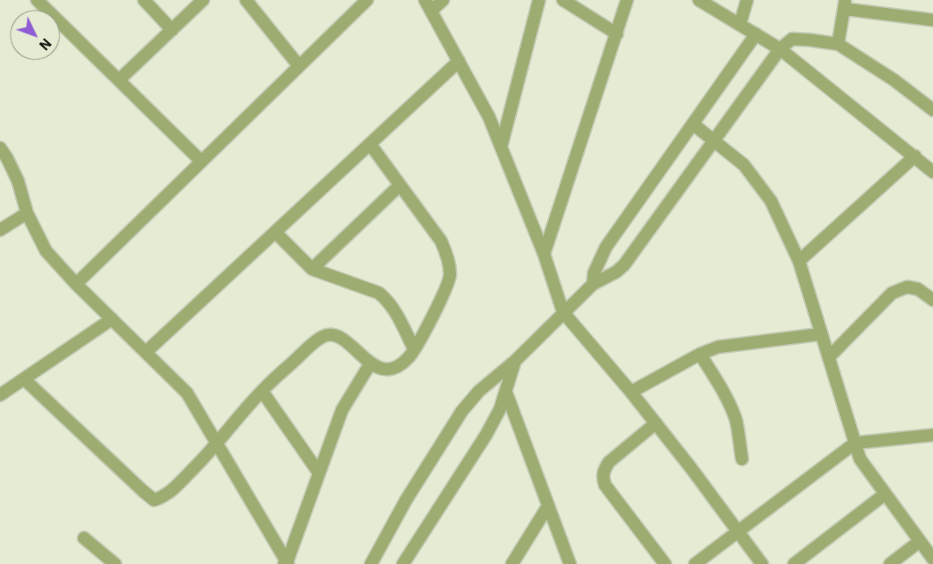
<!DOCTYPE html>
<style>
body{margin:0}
#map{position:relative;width:933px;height:564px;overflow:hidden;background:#e5ecd3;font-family:"IBM Plex Sans",sans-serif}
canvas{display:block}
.north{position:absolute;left:10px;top:10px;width:50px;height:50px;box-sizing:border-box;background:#e5ecd3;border:1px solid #929885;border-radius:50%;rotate:132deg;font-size:14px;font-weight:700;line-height:20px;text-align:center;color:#161910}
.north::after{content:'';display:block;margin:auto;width:18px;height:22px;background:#8f5bd4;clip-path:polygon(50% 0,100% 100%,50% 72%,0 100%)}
</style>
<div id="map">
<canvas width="933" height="564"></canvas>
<div class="north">N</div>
</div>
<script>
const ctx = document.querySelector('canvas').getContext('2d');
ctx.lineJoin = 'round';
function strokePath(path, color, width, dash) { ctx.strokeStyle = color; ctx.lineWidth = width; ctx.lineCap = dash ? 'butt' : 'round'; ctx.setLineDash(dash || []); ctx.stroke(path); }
const minor = new Path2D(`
 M37,0l164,161
 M144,0l28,30
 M246,0l53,66
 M425,0l64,117 55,137 19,58 68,80 60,76 71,96
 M563,0l54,34
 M699,0l81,49 153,123
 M845,9l88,11
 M431,11l12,-11
 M740,24l7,-24
 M838,44l7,-42
 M119,80l84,-80
 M693,124l51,41 27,36 28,60 61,198 73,100
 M501,147l38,-147
 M0,148l7,10 11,23 9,32 19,38 30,33 111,109 101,171
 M0,230l27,-17
 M275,232l37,37 67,24c17,14 25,36 35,56
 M544,254l83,-254
 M799,261l116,-105
 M312,269l88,-84
 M76,284l291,-284
 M593,284l1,-11 12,-26 150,-213
 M146,352l313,-291
 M700,354c13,21 28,42 36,66 3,13 4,27 6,39
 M829,357l63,-64 15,-6 11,2 15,11
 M24,379l119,112 11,9c18,-6 28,-20 41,-33 24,-24 44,-53 68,-77 9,-10 20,-19 30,-28 9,-8 18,-19 29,-25 29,-16 50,60 86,21 9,-9 42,-73 42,-84 0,-12 -4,-22 -9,-33l-71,-97
 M262,391l57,82
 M506,392l64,172
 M631,392l69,-38 18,-7 103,-13
 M0,395l112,-76
 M656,423l-47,39c-6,9 -7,14 -4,23l60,79
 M84,538l31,26
 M284,564l3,-2 55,-152 28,-46
 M371,564l35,-64 56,-89 17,-20 36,-30 78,-77 23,-12 8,-7 156,-216 12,-10 18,1 28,4 56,36 39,30
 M403,564l83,-129 14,-26 15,-48
 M512,564l36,-58
 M695,564l160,-121 78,-8
 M794,564l91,-70
 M890,564l30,-23`);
strokePath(minor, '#c4cab4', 15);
strokePath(minor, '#9dad72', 12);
</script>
